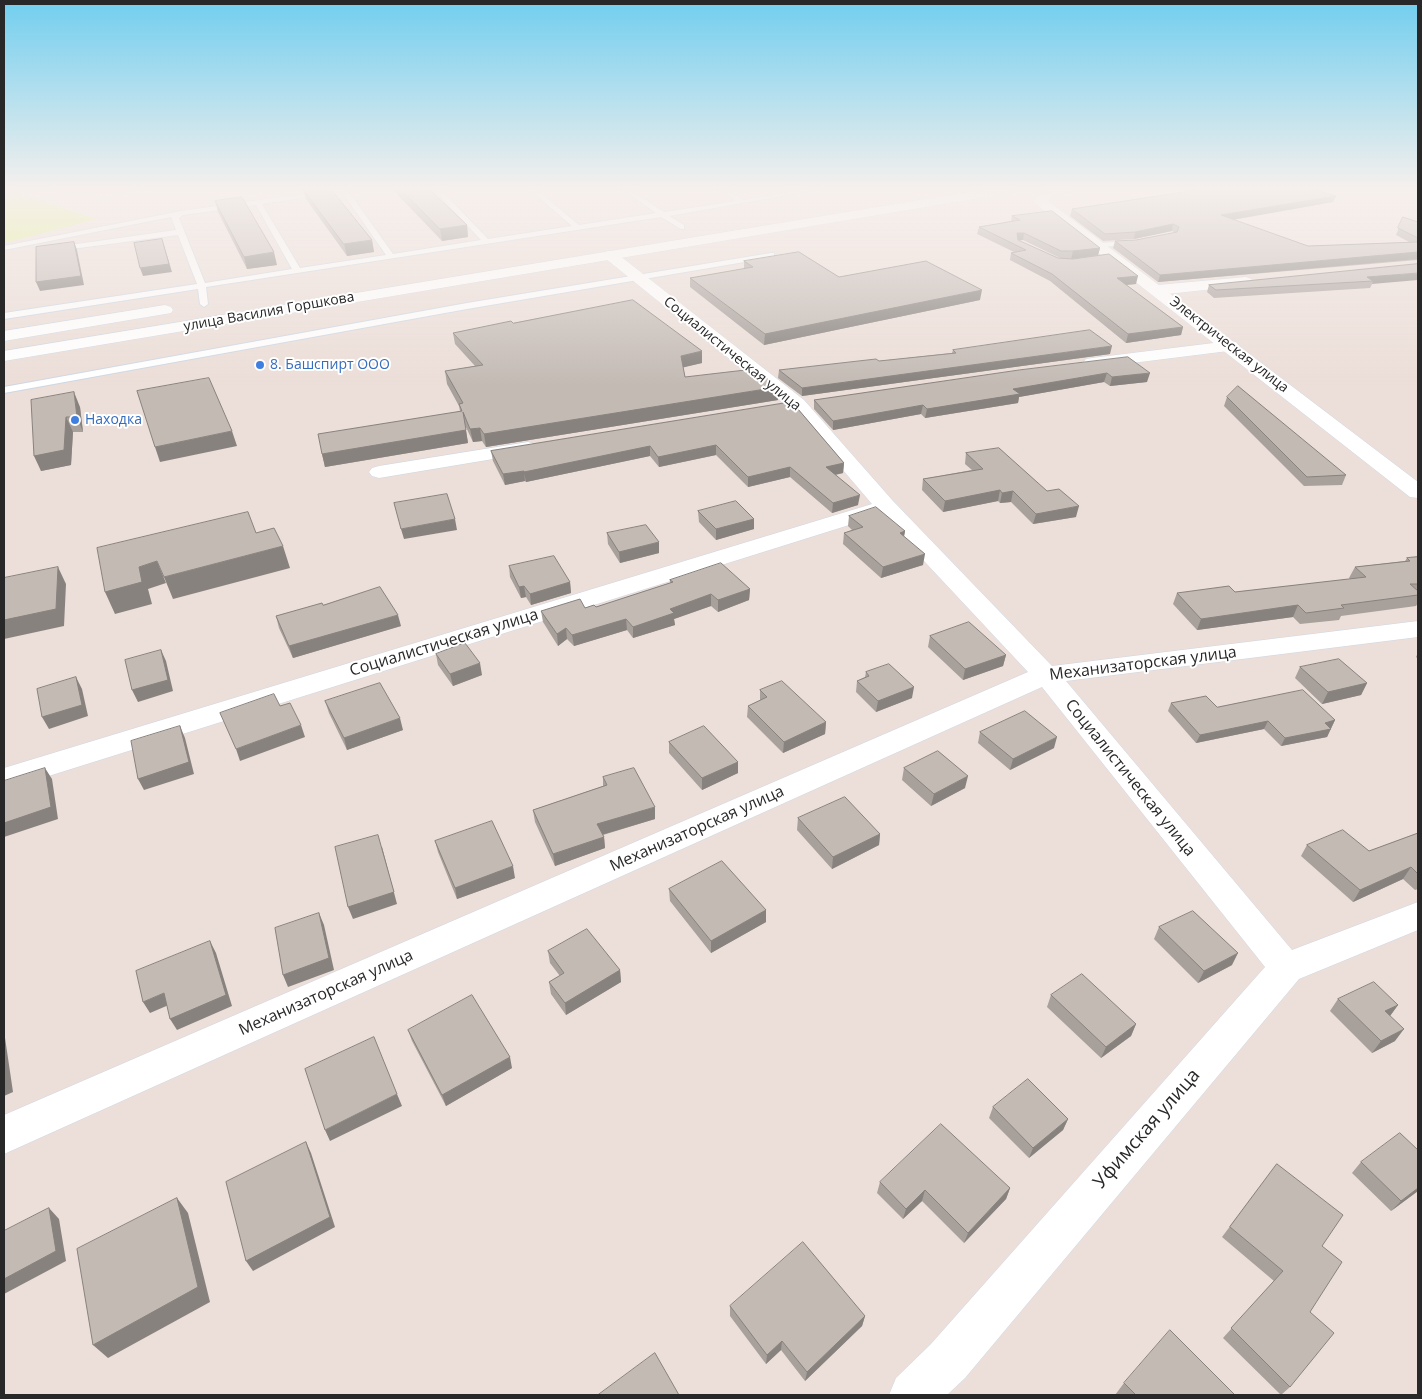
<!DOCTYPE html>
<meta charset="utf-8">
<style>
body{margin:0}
#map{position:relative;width:1422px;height:1399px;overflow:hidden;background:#ecded8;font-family:"Open Sans",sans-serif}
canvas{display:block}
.frame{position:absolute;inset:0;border:5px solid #282828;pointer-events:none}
</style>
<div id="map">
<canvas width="1422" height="1399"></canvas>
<div class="frame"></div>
</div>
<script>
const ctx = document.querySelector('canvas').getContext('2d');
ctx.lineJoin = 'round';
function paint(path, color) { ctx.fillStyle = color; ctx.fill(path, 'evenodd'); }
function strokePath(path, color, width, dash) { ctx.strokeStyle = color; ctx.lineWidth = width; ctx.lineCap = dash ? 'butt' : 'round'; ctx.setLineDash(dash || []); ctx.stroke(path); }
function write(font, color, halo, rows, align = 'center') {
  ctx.font = font + ' "Open Sans",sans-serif'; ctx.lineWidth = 4; ctx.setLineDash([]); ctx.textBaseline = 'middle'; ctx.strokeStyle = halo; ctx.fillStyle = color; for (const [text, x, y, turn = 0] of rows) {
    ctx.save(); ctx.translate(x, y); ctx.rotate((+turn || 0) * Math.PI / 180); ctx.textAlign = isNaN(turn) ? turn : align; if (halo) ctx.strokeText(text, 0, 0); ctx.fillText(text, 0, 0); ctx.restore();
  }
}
paint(new Path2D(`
 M44,189h108l-77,8z`), '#f0d7c5');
paint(new Path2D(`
 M4,189l93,30 -93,24z`), '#dff189');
const service = new Path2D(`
 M338,189h9l46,65 88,-14 -48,-51h7l48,50 84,-13 -43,-37h7l43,36 77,-12 -34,-24h7l35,23 72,-11 -18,-12h8l18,11 64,-11h14l-153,27 15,9v4h-3l-20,-12 -455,70 2,17 -4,3 -4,-3 -2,-15 -194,30v-6l193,-29 -19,-49 -122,16 -4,-2 4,-2 120,-17 -5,-13 -167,33v-4l177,-35zM342,192l44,63 -86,13 -38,-64zM256,205l36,64 -87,14 -26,-65 4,-3z
 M1134,241l4,2 -1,2 -40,2 -4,-2 4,-2z
 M771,253h3v4l-307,52 -463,84v-6l463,-84z`);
const minor = new Path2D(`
 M610,251l5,1 189,148 89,101 159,165 366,-45v16l-352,44 226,269 126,-48v28l-119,49 -334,399 -18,17h-58l7,-17 35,-34 334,-377 -223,-280 -1038,467v-39l1024,-443 -147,-157 -877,275v-22l868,-264 -82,-96 -185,-150 -2,-3 2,-3z
 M1246,277l5,2 3,3 -3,3 -93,10 -5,-2 -3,-3 3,-3 5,-2z
 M1230,341l6,1 3,4 -3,4 -144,18 -6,-1 -3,-4 3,-4 6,-1z
 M528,442l7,2 3,4 -3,4 -156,26 -7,-2 -3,-4 3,-4 7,-2z`);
const secondary = new Path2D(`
 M987,189h28l-6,4 -1005,168v-10z
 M1051,189h23l-2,3 -19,4 -5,5 370,281v16l-8,-1 -374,-293 -2,-3c4,-6 10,-11 17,-12z
 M165,305l6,2 2,3 -2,3 -167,28v-10z`);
strokePath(service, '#cdd7e3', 2);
strokePath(minor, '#cdd7e3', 1);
strokePath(secondary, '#cdd7e3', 1);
paint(service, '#fff');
paint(minor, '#fff');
paint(secondary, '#fff');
paint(new Path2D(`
 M303,189l69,51 2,12 -27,4 -41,-57z
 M392,189h37l38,36 1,12 -26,4z
 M1190,189h123l23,7 -3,6 -100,18 75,26 101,-4 -13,-7 7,-18 15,5v38l-260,22 -45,-34 2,-7 21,-1 39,-7 -3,-2 -38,8 -31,2 -33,-25 2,-7 117,-18z
 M215,201l62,64 -30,4 -29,-57z
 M1012,216l88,32 -2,7 38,29 -10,1 57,42 -2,8 -55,8 -76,-62 -40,-21 1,-7 3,-1 -37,-18 2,-7 32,-6zM1018,240h5l37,18h-2z
 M744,261l95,16 141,23 -216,45 -74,-58v-9l54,-9z
 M1418,264l-46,20 -2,4 -156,10 -7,-6 2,-7z
 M513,323l189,40 -19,4 2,10 93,23 -292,47 -4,-6 -9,1 -8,-17 3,18 -143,24 -3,-13 138,-43 -1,-5 -12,-22 -2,-13 30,-5 -20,-22 -2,-11z
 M953,350l157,4 -308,42 -24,-18 1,-8 100,-9 73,-8z
 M1128,357l19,25 -37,4 -6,-4 -85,15 -1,6 -93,15 -4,-4 -88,16 -19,-21v-9z
 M1227,397l119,78 -4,10 -38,1 -80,-80z
 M31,400l49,7 3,25h-10l-2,33 -30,6z
 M792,402l52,61 -1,10 -8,2 23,30 -26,8 -42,-36 -42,10 -32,-32 -57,12 -9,-11 -124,26 -1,-1 -20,4 -12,-24 -2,-10z
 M966,453l110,64 -43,7 -22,-22 -11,1 -2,-2 -55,11 -21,-22 1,-11 49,-9 -7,-6z
 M698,511l56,8v10l-38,11 -17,-18z
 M849,516l56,15 -1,5 19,29 -42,13 -38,-34 1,-11 8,-3 -4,-4z
 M607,533l52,20 -39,10 -12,-19z
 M1418,557v46l-2,3 -75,10 -2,4 -39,4 -7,-7 -96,13 -24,-26 4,-11 58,-1 115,-13 -1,-1 6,-11 50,-6 2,-3z
 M509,566l61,16 1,11 -40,12 -5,-8 -5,1 -11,-21z
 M670,580l80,9 -1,11 -31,12 -7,-6 -37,13 1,6 -42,13 -6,-8 -53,16 -7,-7 -9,7 -15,-24 -2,-11 55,-4 74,-24z
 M323,605l78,21 -108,32 -14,-30 -3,-12z
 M930,636l76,19 -3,11 -40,14 -35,-33z
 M1418,653v6l-2,-2z
 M436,654l46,21 -29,11 -15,-21z
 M1300,667l67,16 -6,12 -39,9 -27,-26z
 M866,672l46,26 -36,14 -20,-20 1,-11 8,-4z
 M760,690l66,32 -1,12 -42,19 -36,-36 1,-11 12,-6z
 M325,701l78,29 -56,20 -18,-37z
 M1171,703l46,4 118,13 -8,17 -46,9 -17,-17 -68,14 -28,-32z
 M980,732l74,16 -44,22 -32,-27z
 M669,742l69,20v11l-36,17 -33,-37z
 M904,768l61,20 -34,18 -29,-26z
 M603,777l52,42 -52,16 1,2 1,11 -50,18 -20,-44 -2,-12 70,-24z
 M798,818l82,16 -1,11 -47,24 -35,-39z
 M1418,833v56l-3,1 -12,-11 -50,23 -52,-46 6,-11 62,6z
 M435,841l80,37 -58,21 -19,-47z
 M669,889l97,21v12l-55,31 -41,-52z
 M1159,927l73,38 -34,18 -44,-44z
 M548,951l72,19 1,12 -55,33 -15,-21 -2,-12 11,-6 -10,-13z
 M1051,995l85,29 -5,12 -30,22 -54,-51z
 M1338,999l60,6 -8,11 5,25 -23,12 -42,-42z
 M408,1030l104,38 -66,38 -34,-65z
 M993,1107l75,12 -5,11 -34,28 -40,-40z
 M1361,1162l57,29 -27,20 -39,-38z
 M1277,1164l45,82 -12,66 -20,75 -9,8 -58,-57 51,-57 -52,-44z
 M880,1182l130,6 -4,11 -42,44 -42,-42 -19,18 -26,-26z
 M730,1306l135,10 -3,10 -57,55 -24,-31 -15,14 -36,-48z
 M1124,1383l111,12h-120z`), '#a8a09b');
paint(new Path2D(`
 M1336,196l-3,6 -114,20 2,-7z
 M1173,224l-1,7 -38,8 1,-7z
 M467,225l1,12 -26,4 -2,-12z
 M1017,233h7l-1,7 -7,1z
 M162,239l10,33 -29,4 -3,-8z
 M372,240l2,12 -27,4 -3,-12z
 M74,242l3,8 7,35 -44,6 -4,-9z
 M1100,248l-2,7 -27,4 2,-8z
 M274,252l3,13 -30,4 -3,-12z
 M1418,252v7l-260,23 2,-7z
 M1418,273v7l-46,4 1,-3 -6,-4z
 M1138,276l-2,8 -21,2 2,-8z
 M982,290l-2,10 -216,45 1,-11z
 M1183,327l-2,8 -55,8 2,-9z
 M1112,346l-2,8 -308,42v-8z
 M702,351v12l-21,5v-12z
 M1107,373l-3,9 -85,15 -1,6 -93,15 2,-9 86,-20z
 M1150,373l-3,9 -37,4 2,-9z
 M778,387v13l-292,47 -2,-13z
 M74,392l6,15 3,25 -6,-15z
 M923,405l-2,9 -88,16v-9z
 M66,417l7,15 -2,33 -30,6 -7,-15z
 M480,428l2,13 -9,1 -3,-13z
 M466,430l2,13 -143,24 -3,-13z
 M232,431l5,15 -77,16 -5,-15z
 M716,445v10l-57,12 -1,-10z
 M650,446v10l-124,26 -2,-10z
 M844,463l-1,10 -18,4 1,-10z
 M790,467v10l-42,10v-10z
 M524,471l1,10 -20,4 -2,-11z
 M1000,490l-2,11 -55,11 2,-11z
 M1013,491l-2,11 -11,1 2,-10z
 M860,495l-2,10 -26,8 1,-10z
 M1079,506l-3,11 -43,7 3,-10z
 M455,519l2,11 -53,9 -3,-10z
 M754,519v10l-38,11v-11z
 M905,531l-2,11 -3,-9z
 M659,542v11l-39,10 -1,-11z
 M283,546l7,22 -117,31 -9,-22z
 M925,554l-2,11 -42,13 2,-11z
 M157,561l9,22 -18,6 4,15 -37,10 -10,-22 34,-25z
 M58,567l8,17 -2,42 -60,13v-19z
 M570,582l1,11 -40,12 -1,-11z
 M524,586l2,11 -5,1 -2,-11z
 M750,589l-1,11 -31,12v-12z
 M711,594v12l-37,13 1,6 -42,13v-11l37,-18z
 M1298,605l-5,12 -96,13 4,-11z
 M398,615l3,11 -108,32 -4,-12z
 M626,619l1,11 -53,16 -2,-11z
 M566,628l1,11 -9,7 -1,-12z
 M161,650l5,11 7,30 -35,11 -6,-12z
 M1006,655l-3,11 -40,14 2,-11z
 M480,663l2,12 -29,11 -3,-12z
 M76,677l6,12 6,27 -39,13 -7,-12z
 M1367,683l-6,12 -39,9 6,-12z
 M914,687l-2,11 -36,14 2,-11z
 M400,718l3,12 -56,20 -3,-12z
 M1335,720l-8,17 -46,9 4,-8 40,-15z
 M1268,721l-4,8 -68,14 4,-8z
 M826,722l-1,12 -42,19 1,-11z
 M301,725l4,12 -65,24 -4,-12z
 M180,726l5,12 9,36 -50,16 -6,-11z
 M1057,737l-3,11 -44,22 3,-11z
 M738,762v11l-36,17v-12z
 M45,768l7,11 6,40 -54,18v-14z
 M968,776l-3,12 -34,18 3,-12z
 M655,807v12l-57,17 -1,-12z
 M880,834l-1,11 -47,24 1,-12z
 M604,837l1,11 -50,18 -2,-12z
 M382,847l15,57 -44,15 -5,-12z
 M513,866l2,12 -58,21 -2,-11z
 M1411,867l-8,12 -50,23 7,-12z
 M766,910v12l-55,31v-12z
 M319,913l5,12 10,45 -46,17 -5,-12z
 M210,941l6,12 16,53 -55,24 -7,-11z
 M1238,953l-6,12 -34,18 6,-12z
 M620,970l1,12 -55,33 -1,-12z
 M164,993l7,11 -21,9 -7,-11z
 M1398,1005l-8,11 -5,-5z
 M1136,1024l-5,12 -30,22 5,-11z
 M1404,1029l-9,12 -23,12 9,-12z
 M4,1031l9,61 -9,4z
 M510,1057l2,11 -66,38 -4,-11z
 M397,1094l5,12 -72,35 -5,-11z
 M1068,1119l-5,11 -34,28 4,-10z
 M306,1142l5,11 24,74 -82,44 -7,-10z
 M1010,1188l-4,11 -42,44 4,-10z
 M1418,1188v3l-27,20 10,-10z
 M925,1190l-3,11 -19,18 3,-10z
 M177,1198l11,15 22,89 -102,56 -15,-13z
 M49,1208l10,11 7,42 -62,33v-15z
 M865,1316l-3,10 -57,55 2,-9z
 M782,1341l-1,9 -15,14 1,-9z`), '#88827e');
const building = new Path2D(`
 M303,189h28l41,51 -28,4z
 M401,189h28l38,36 -27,4z
 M1193,189h120l23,7 -115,19 87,31 110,-4v10l-258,23 -45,-34 21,-1 41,-8 2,-5 -6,-3 -38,8 -30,2 -33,-25 125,-19z
 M242,197l32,55 -30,5 -29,-56z
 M1052,211l48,37 -27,3h-12l-37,-18h-7l1,7 40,18 15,1 36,-5 29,22 -21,2 66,49 -55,7 -76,-60 -41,-21 15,-3 -47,-23 41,-7 -8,-4z
 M1403,217l15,5v16l-20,-10z
 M162,239l7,25 -29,4 -6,-25z
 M74,242l7,34 -45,6v-35z
 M799,252l40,25 87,-16 56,29 -217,44 -75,-56 63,-11 -9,-6z
 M1418,264v9l-51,4 6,4 -157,9 -7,-5z
 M633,300l69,51 -21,5 4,21 69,-8 24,18 -294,47 -4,-6 -10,1 -7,-17 3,18 -144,24 -4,-20 144,-23 -3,-7 4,-1 -18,-32 38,-6 -30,-32 58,-12 2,2z
 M1090,330l22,16 -310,42 -23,-18 97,-11 3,2 77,-8 -3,-3z
 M1128,357l22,16 -38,4 -5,-4 -94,16 7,5 -93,15 -4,-4 -90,16 -19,-21 205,-30z
 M209,378l23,53 -77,16 -18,-56z
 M1238,386l108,89 -39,2 -80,-80z
 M74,392l3,25h-11l-2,33 -30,6 -3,-56z
 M792,402l52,61 -18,4 34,28 -27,8 -43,-36 -42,10 -32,-32 -58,12 -8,-11 -126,26v-1l-21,3 -12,-23z
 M999,448l48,43 12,-2 20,17 -43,8 -23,-23 -11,2 -2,-3 -55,11 -22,-22 60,-10 -17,-16z
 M447,494l8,25 -54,10 -7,-26z
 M736,501l18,18 -38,10 -18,-18z
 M876,507l29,24 -5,2 25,21 -42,13 -39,-34 19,-6 -14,-11z
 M248,512l8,21 18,-5 9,18 -119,31 -7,-16 -18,6 3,15 -37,10 -8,-44z
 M646,525l13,17 -40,10 -12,-19z
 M554,556l16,26 -40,12 -6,-8 -5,1 -10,-21z
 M1418,557v27h-8l8,7v4l-77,10 3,3 -38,5 -8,-8 -97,14 -24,-26 52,-7 6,6 131,-15 -11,-10 55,-6 -3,-3z
 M721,563l29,26 -32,11 -7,-6 -41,15 4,4 -41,14 -7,-8 -54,16 -6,-7 -9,6 -16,-23 39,-12 5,9 9,-3 2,2 77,-25 -3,-2z
 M58,567l-2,42 -52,11v-42z
 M380,587l18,28 -109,31 -13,-30 46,-13 1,2z
 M969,622l37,33 -41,14 -35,-33z
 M465,643l15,20 -30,11 -14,-20z
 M161,650l7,30 -36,10 -7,-30z
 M1339,659l28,24 -39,9 -28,-25z
 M889,664l25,23 -36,14 -21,-20 12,-5 -3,-4z
 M76,677l6,28 -40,12 -5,-28z
 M782,681l44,41 -42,20 -36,-36 19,-9 -7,-7z
 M380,683l20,35 -56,20 -19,-37z
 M1303,690l32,30 -10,3 6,6 -46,9 -17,-17 -68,14 -29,-32 35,-7 11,11z
 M274,694l6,12 10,-3 11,22 -65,24 -16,-36z
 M1025,711l32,26 -44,22 -33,-27z
 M180,726l9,36 -51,17 -7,-38z
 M704,726l34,36 -36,16 -33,-36z
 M938,751l30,25 -34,18 -30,-26z
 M45,768l6,39 -47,16v-42z
 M634,768l21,39 -58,17 7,13 -51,17 -20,-44 74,-25 -4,-8z
 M845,797l35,37 -47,23 -35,-39z
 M492,821l21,45 -58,22 -20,-47z
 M1343,830l26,21 49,-18v41l-7,-7 -51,23 -53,-45z
 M378,835l16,57 -46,15 -13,-60z
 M722,861l44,49 -55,31 -42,-52z
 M1193,911l45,42 -34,18 -45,-44z
 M319,913l10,45 -46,17 -8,-47z
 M587,929l33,41 -55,33 -16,-21 15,-9 -16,-22z
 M210,941l16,54 -56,24 -6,-26 -21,9 -7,-31z
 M1082,974l54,50 -30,23 -55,-52z
 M1374,982l24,23 -13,6 19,18 -23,12 -43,-42z
 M472,995l38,62 -68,38 -34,-65z
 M374,1037l23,57 -72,36 -20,-61z
 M1028,1079l40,40 -35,29 -40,-41z
 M941,1124l69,64 -42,45 -43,-43 -19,19 -26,-27z
 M1400,1133l18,17v38l-17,13 -40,-39z
 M306,1142l24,75 -84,44 -20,-79z
 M1277,1164l66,51 -21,31 20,16 -32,50 24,21 -44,54 -59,-59 52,-57 -53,-44z
 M177,1198l21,89 -105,58 -16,-96z
 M49,1208l7,43 -52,28v-48z
 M803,1242l62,74 -58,56 -25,-31 -15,14 -37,-49z
 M1170,1330l65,65h-99l-12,-12z
 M655,1353l24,42h-81z`);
paint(building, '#c3bab4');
strokePath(building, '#88827e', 1);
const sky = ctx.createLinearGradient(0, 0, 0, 385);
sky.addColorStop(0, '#71ceef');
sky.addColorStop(0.49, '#f6f0ed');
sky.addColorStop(1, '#f6f0ed00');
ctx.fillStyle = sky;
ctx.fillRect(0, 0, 1422, 385);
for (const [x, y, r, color] of [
 [260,365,5,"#3f7fe0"],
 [75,420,5,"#3f7fe0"]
]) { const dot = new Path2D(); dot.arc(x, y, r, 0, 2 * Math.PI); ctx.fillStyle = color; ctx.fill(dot); strokePath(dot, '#fff', 2); }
write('14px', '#282828', '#fff', [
 ["улица Василия Горшкова",269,312,-10],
 ["Электрическая улица",1229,345,38],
 ["Социалистическая улица",732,354,39]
]);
write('14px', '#366cbe', '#fff', [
 ["8. Башспирт ООО",270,365],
 ["Находка",85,420]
], 'left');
write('16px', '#282828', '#fff', [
 ["Социалистическая улица",444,643,-17],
 ["Механизаторская улица",1143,664,-7],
 ["Социалистическая улица",1130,778,51],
 ["Механизаторская улица",697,829,-24],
 ["Механизаторская улица",326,993,-24]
]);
write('19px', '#282828', '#fff', [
 ["Уфимская улица",1147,1129,-49]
]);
</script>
